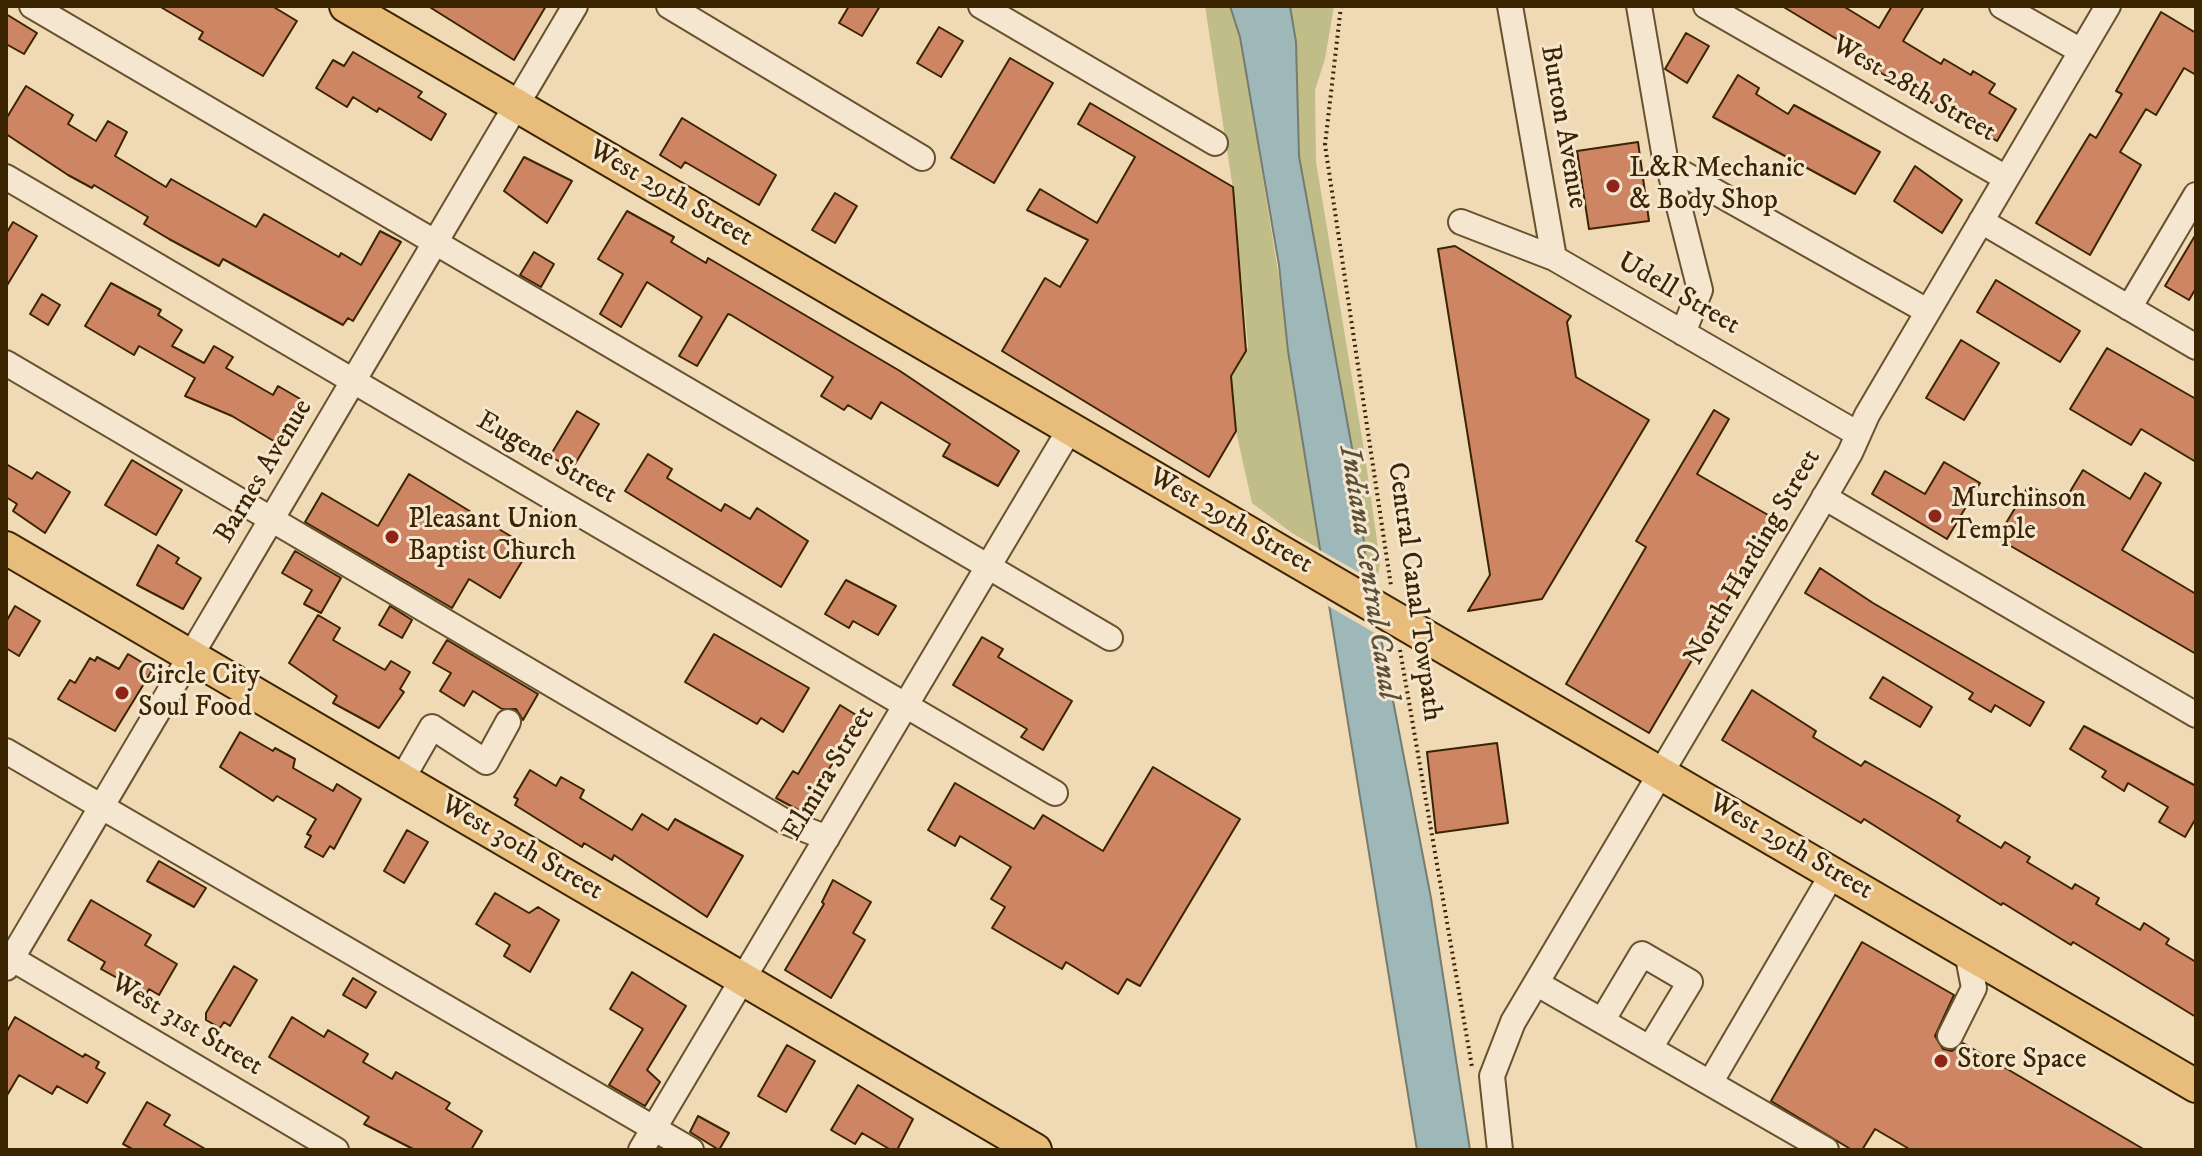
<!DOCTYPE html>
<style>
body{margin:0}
#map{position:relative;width:2202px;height:1156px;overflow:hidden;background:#f0d9b5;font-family:"IM FELL DW Pica",serif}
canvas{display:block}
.frame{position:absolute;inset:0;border:8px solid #3b2400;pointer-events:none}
</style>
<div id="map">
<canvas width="2202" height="1156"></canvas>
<div class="frame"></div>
</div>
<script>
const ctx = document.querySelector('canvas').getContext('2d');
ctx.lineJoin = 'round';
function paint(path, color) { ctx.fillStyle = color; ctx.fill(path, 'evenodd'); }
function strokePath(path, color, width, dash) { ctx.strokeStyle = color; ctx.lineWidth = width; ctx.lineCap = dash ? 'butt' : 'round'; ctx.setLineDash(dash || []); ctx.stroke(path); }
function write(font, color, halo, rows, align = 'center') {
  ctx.font = font + ' "IM FELL DW Pica",serif'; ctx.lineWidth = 6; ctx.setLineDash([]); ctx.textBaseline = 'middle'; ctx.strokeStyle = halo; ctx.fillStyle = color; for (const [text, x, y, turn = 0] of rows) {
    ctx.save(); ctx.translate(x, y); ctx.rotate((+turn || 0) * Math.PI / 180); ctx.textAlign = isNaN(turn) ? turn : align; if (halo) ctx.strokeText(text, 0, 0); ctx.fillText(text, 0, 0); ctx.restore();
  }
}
paint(new Path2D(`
 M1205,6h25l10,30 83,515 -31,-18 -40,-30 -16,-72 -5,-55 17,-29 -15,-158z
 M1290,6h44l-9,53 -10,31 1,72 49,294 15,106 -3,21 -8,-5 -15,-119 -55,-303 -3,-114z`), '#c0bd88');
const water = new Path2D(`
 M1230,6h60l6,36 3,114 55,303 12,101 65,338 39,252h-53l-129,-799 -9,-86 -39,-228z`);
paint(water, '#9eb7b8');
strokePath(water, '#767c6e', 2);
paint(new Path2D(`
 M1318,549l56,32 11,58 -57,-33z`), '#f0d9b5');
const building = new Path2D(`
 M159,6h113l25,15 -34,55 -64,-37 4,-7z
 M428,6h118l-32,54z
 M849,6h31l-18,30 -23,-13z
 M1782,6h61l36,22 13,-22h32l-21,35 38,23 3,-5 27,16 2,-4 22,13 -6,9 27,16 -19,32 -138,-81 4,-5z
 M2161,12l35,21v42l-12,-7 -28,47 -10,-6 -26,43 21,13 -51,90 -54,-32 54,-89 6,4 26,-44 -6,-3z
 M6,14l31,19 -13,21 -18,-10z
 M939,27l24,14 -22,36 -24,-14z
 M1686,33l23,13 -22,37 -22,-14z
 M353,52l69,40 -4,5 28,17 -15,26 -52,-32 -2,4 -24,-15 -6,10 -31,-19 17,-28 11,6z
 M1010,58l43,25 -59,100 -43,-25z
 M1738,75l21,13 -3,6 32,20 6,-9 86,47 -25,42 -142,-77z
 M26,86l47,29 -5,9 28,17 12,-20 19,11 -12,24 51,31 5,-8 85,48 8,-13 75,43 2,-4 20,12 19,-34 21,11 -48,79 -5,-3 -5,7 -120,-66 -4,7 -50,-27 -25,-15 4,-7 -54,-32 -2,3 -24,-13 -62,-41v-15z
 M1090,103l143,84 13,164 -15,25 5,55 -27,46 -207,-126 43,-73 15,9 28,-47 -61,-30 13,-21 57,34 38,-66 -57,-33z
 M682,118l94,57 -17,30 -74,-43 -4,6 -21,-13z
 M1638,142l11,79 -60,8 -12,-78z
 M524,157l48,24 -25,42 -43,-32z
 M1915,166l47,34 -20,33 -48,-32z
 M835,193l22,13 -22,37 -23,-13z
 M627,211l47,26 -3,5 35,21 2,-5 192,113 119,80 -21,35 -55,-30 7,-12 -69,-42 -10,17 -23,-14 -4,5 -23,-14 12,-19 -102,-62 -3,-1 -31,52 -18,-10 23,-39 -55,-35 -26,45 -21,-13 23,-40 -25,-15z
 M13,222l24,14 -31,51v-53z
 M2196,234v54l-7,12 -24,-14z
 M1455,246l116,70 -4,6 9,55 73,43 -107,179 -74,12 22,-36 -52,-326z
 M534,252l20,12 -13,23 -21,-12z
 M1996,280l84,51 -20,31 -83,-50z
 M111,283l50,27 -3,5 24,15 -10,16 32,17 10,-17 19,11 -7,11 47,27 5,-9 24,14 -25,43 -45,-27 -47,-20 10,-18 -56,-32 -5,9 -49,-29z
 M42,294l18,11 -12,20 -18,-11z
 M1961,340l38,23 -35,57 -38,-22z
 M2107,348l89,51v63l-55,-33 -10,16 -61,-36z
 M1714,410l15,9 -32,55 78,45 -126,214 -83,-49 80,-137 -10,-6z
 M577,411l22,13 -27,45 -22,-13z
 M648,454l24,15 -5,9 54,33 4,-7 25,15 7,-11 51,33 -27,46 -156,-96z
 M132,460l50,30 -26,45 -51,-30z
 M1944,462l36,21 -33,56 -75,-45 13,-23 40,23z
 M6,464l26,15 5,-7 33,20 -25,41 -32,-22 4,-7 -11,-7z
 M2083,470l47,29 15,-26 16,10 -39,67 74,44v60l-199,-116 32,-53 33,20z
 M409,474l121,74 -30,50 -31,-19 -17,29 -147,-86 17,-29 56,33z
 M158,545l21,13 -3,5 25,15 -18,31 -46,-24z
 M295,551l46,27 -20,35 -17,-9 8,-14 -30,-17z
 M1820,568l53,35 171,99 -14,24 -35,-21 -4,7 -22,-13 4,-6 -168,-100z
 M846,580l50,26 -18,29 -25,-14 -4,7 -24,-14z
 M15,606l25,15 -21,35 -13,-8v-26z
 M390,606l22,14 -10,18 -23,-13z
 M318,615l22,13 -7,12 52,30 6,-9 19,11 -10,17 4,3 -25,36 -46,-25 4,-7 -48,-33z
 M714,634l95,54 -26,44 -22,-14 -4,6 -72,-42z
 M982,637l21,12 -5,8 74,44 -29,49 -22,-13 6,-8 -74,-44z
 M447,640l91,54 -15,26 -7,-11h-14l-29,-18 -9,15 -24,-15 11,-18 -18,-10z
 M128,654l25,15 -38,62 -57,-32 12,-19 5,3 15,-25 5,3 2,-4 22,12z
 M1883,677l49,30 -12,20 -50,-29z
 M1752,690l64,41 -3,6 48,29 4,-5 70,40 25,15 -3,5 44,27 4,-6 25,15 -3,5 45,27 3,-5 24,14 -3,6 44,26 4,-7 25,16 -3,5 30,18v55l-123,-75 -2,3 -68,-42 -2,2 -137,-86 -3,4 -139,-83z
 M840,705l21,13 -59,94 -26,-14 17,-27 5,3z
 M2084,726l112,60v32l-11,19 -26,-15 9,-15 -40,-24 -4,8 -22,-14 4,-6 -36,-22z
 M240,732l33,19 2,-3 20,11 -2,9 40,23 4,-7 24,15 -27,50 -4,-3 -7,11 -18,-10 6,-11 -4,-2 9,-15 -39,-23 -4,5 -53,-34z
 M1497,743l11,80 -72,10 -9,-81z
 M1153,767l87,52 -100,167 -13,-7 -9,15 -52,-32 -4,7 -70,-41 13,-21 -14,-8 20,-32 -51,-31 -5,10 -27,-16 27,-47 79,46 9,-14 60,36z
 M530,770l26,16 5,-9 23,13 -4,8 52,32 10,-16 26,16 7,-11 68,37 -36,61 -93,-62 -2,5 -28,-17 -2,4 -67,-42 3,-6 -4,-2z
 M407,830l21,12 -24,41 -20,-12z
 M159,861l47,27 -12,19 -47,-26z
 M833,880l38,22 -18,31 12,7 -34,58 -46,-28 39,-66 -2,-2z
 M495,893l34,20 9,-6 21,13 -29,52 -26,-16 6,-11 -34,-21z
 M91,900l60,35 -6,10 32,19 -18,31 -10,-6 -3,5 -45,-25 4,-7 -37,-22z
 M1862,942l92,53 -19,41 8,13 9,2 11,-8 182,107h-234l-36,-21 -13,21h-10l-81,-49z
 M234,966l23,14 -27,46 -6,-4 -4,6 -14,-8v-7z
 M632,972l54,34 -39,64 13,12 -15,24 -36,-21 34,-56 -33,-20z
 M353,978l23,14 -10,16 -23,-13z
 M15,1017l68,40 2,-3 14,8 -3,6 9,5 -18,30 -30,-17 -5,8 -33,-19 -13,22v-64z
 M292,1017l32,20 4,-7 40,24 -5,8 29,17 4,-7 54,31 -4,6 36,22 -11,19h-56l-51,-26 5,-7 -100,-60z
 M787,1045l28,16 -29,51 -28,-16z
 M858,1085l55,34 -16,31h-6l-29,-17 -7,11 -24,-14z
 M147,1102l23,13 -6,10 43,25h-73l-11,-6z
 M698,1116l31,17 -10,17 -29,-18z`);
paint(building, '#cd8564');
strokePath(building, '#3b2400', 2);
const minor = new Path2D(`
 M32,6l1078,632
 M669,6l253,152
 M981,6l234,137
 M1510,6l44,252
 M1639,6l27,158 261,147
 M1706,6l300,172
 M2002,6l79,45
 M1669,167l31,123 -17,43
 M6,177l1049,616
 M1981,221l215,126
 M1461,222l93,36 304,176
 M2129,308l67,-113
 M6,363l778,458 43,17
 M1824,497l372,218
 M6,751l685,399
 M402,779l30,-52 54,35 22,-40
 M6,955l330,195
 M6,968l569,-962
 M1536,983l290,167
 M1602,1021l40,-67 48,28 -40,66
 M1950,1036l24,-48 -7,-36
 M1710,1083l123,-210
 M641,1150l429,-721
 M1500,1150l-8,-74 21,-54 304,-512 33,-57 17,-38 241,-409`);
const major = new Path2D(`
 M346,6l1850,1080
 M6,548l1029,602`);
strokePath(minor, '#68512d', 28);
strokePath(major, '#3b2400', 36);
strokePath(new Path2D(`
 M1341,6l-16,139 66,441
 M1400,650l72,417`), '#3b2400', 4, [2, 4]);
strokePath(minor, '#f5e6cf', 24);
strokePath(major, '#e8bc7a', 32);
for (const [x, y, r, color] of [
 [1613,186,8,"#8f2418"],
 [1935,516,8,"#8f2418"],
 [392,537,8,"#8f2418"],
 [122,693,8,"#8f2418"],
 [1941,1061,8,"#8f2418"]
]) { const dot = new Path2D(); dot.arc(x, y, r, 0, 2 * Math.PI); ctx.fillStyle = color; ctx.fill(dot); strokePath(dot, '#f5e6cf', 3); }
write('28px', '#3b2400', '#f5e6cf', [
 ["West 28th Street",1913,90,30],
 ["Burton Avenue",1562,127,80],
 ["West 29th Street",670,195,30],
 ["Udell Street",1678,295,30],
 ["Eugene Street",546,459,30],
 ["Barnes Avenue",265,472,-59],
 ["West 29th Street",1230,522,30],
 ["North Harding Street",1754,558,-60],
 ["Central Canal Towpath",1413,592,82],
 ["Elmira Street",830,774,-59],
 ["West 29th Street",1790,848,30],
 ["West 30th Street",521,849,30],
 ["West 31st Street",186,1026,31]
]);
write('28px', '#3b2400', '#f5e6cf', [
 ["L&R Mechanic",1629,170],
 ["& Body Shop",1629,202],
 ["Murchinson",1951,500],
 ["Temple",1951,532],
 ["Pleasant Union",408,521],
 ["Baptist Church",408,553],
 ["Circle City",138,677],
 ["Soul Food",138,709],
 ["Store Space",1957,1061]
], 'left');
write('italic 30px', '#595037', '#f5e6cf', [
 ["Indiana Central Canal",1367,573,81]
]);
</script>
